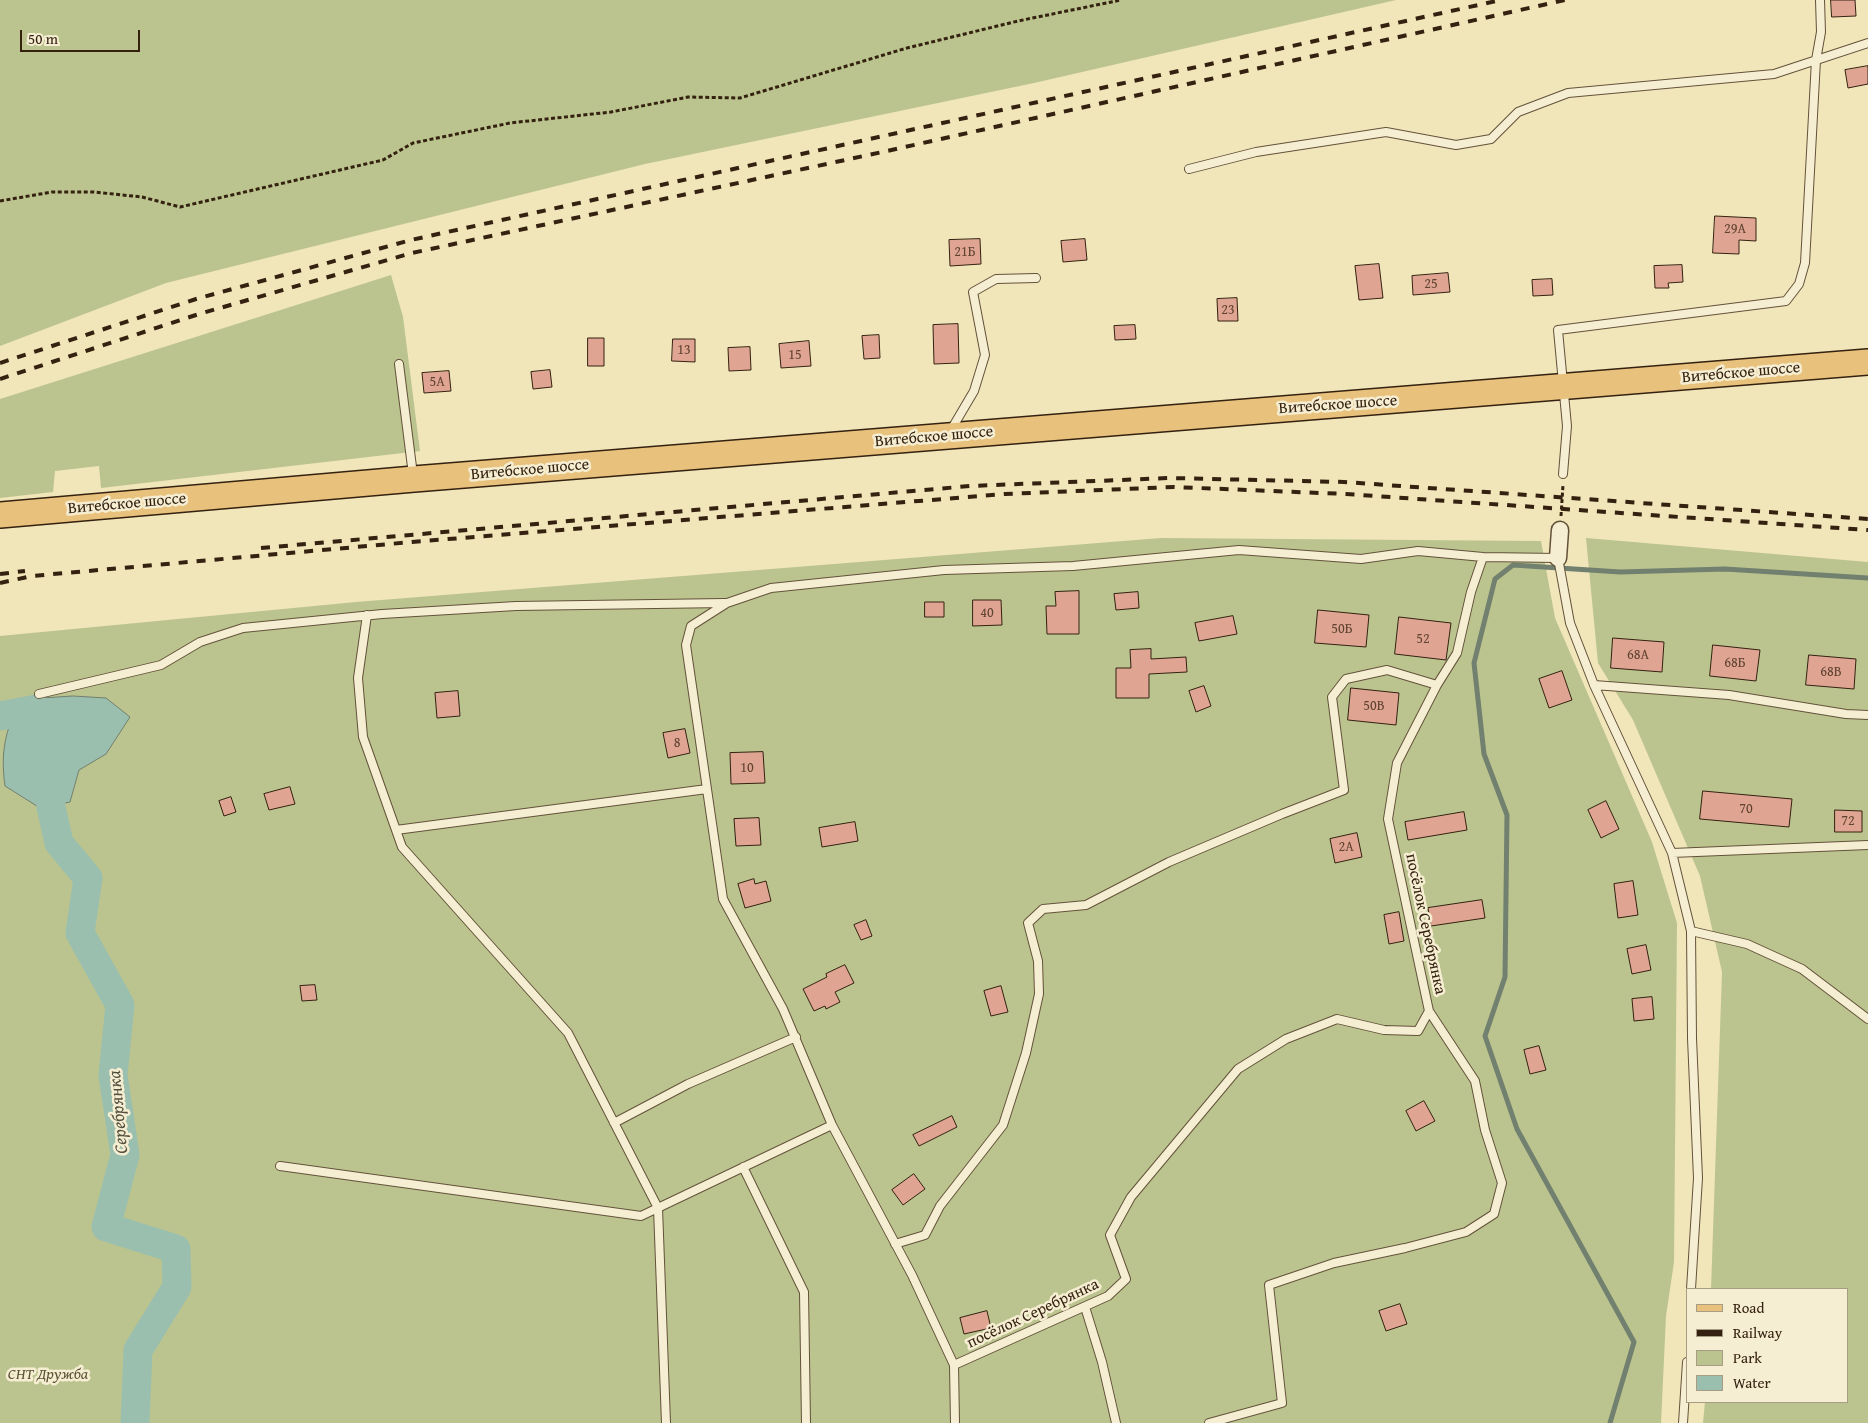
<!DOCTYPE html>
<meta charset="utf-8">
<style>
body{margin:0}
#map{position:relative;width:1868px;height:1423px;overflow:hidden;background:#f1e5ba;font-family:"Gentium Book Plus",serif}
canvas{display:block}
.legend{position:absolute;left:1686px;top:1288px;width:162px;height:115px;box-sizing:border-box;background:#f6eed2;border:1px solid #a89c84;margin:0;padding:6px 9px;list-style:none;font-size:15px;color:#342110}
.legend li{display:flex;align-items:center;gap:10px;height:25px}
.legend b{width:25px;border:1px solid #a89c84}
.scale{position:absolute;left:20px;top:30px;width:120px;height:22px;box-sizing:border-box;border:2px solid #342110;border-top:0;padding-left:6px;font-size:15px;line-height:18px;white-space:nowrap;color:#342110;-webkit-text-stroke:4px #f6eed2;paint-order:stroke}
</style>
<div id="map">
<canvas width="1868" height="1423"></canvas>
<ul class="legend">
<li><b style="height:6px;background:#e8c27d"></b>Road</li>
<li><b style="height:6px;background:#342110"></b>Railway</li>
<li><b style="height:14px;background:#bbc48f"></b>Park</li>
<li><b style="height:14px;background:#9bbfae"></b>Water</li>
</ul>
<div class="scale">50 m</div>
</div>
<script>
const ctx = document.querySelector('canvas').getContext('2d');
ctx.lineJoin = 'round';
function paint(path, color) { ctx.fillStyle = color; ctx.fill(path, 'evenodd'); }
function strokePath(path, color, width, dash) { ctx.strokeStyle = color; ctx.lineWidth = width; ctx.lineCap = dash ? 'butt' : 'round'; ctx.setLineDash(dash || []); ctx.stroke(path); }
function write(font, color, halo, rows, align = 'center') {
  ctx.font = font + ' "Gentium Book Plus",serif'; ctx.lineWidth = 5; ctx.setLineDash([]); ctx.textBaseline = 'middle'; ctx.strokeStyle = halo; ctx.fillStyle = color; for (const [text, x, y, turn = 0] of rows) {
    ctx.save(); ctx.translate(x, y); ctx.rotate((+turn || 0) * Math.PI / 180); ctx.textAlign = isNaN(turn) ? turn : align; if (halo) ctx.strokeText(text, 0, 0); ctx.fillText(text, 0, 0); ctx.restore();
  }
}
paint(new Path2D(`
 M0,0h1396l-362,83 -389,81 -479,119 -166,63z
 M391,275l12,42 17,134 -319,37 -2,-22 -44,5 -2,21 -53,6v-99z
 M1161,538l380,3 14,77 97,224 25,81 -3,339 -8,54 -5,107h-1661v-787l356,-34z
 M1586,538l282,24v861h-165l2,-21h142v-113h-136l11,-317 -22,-96 -67,-156 -35,-57z`), '#bbc48f');
const water = new Path2D(`
 M73,696l33,2 24,19 -24,37 -27,16 -9,32 -30,6 -35,-22c-5,-36 1,-52 13,-86z`);
paint(water, '#9bbfae');
strokePath(water, '#72806f', 1);
strokePath(new Path2D(`
 M1610,1423l24,-81 -117,-213 -32,-93 20,-59 2,-162 -23,-61 -10,-91 21,-84 18,-14 107,7 105,-3 143,9`), '#72806f', 5);
strokePath(new Path2D(`
 M0,716l37,-7 5,14
 M50,766l1,41 8,36 29,35 -8,55 40,72 -7,70 12,80 -19,72 70,22 1,38 -39,63 -3,73`), '#9bbfae', 29);
const building = new Path2D(`
 M1831,0h24l1,16 -24,1z
 M1868,66v18l-20,4 -3,-18z
 M1715,216l41,2v23l-17,-1v14l-26,-1z
 M980,239l1,25 -31,2 -1,-26z
 M1085,239l2,21 -24,2 -2,-21z
 M1379,264l4,34 -24,2 -4,-34z
 M1682,265l1,17 -15,1 1,5h-14l-1,-22z
 M1448,273l2,19 -37,3 -1,-19z
 M1552,279l1,16 -20,1 -1,-16z
 M1237,298l1,23h-20l-1,-22z
 M958,324l1,39 -25,1 -1,-39z
 M1135,325l1,14 -21,1 -1,-14z
 M879,335l1,23 -16,1 -2,-23z
 M588,338h16v28h-16z
 M673,339h22v23l-23,-1z
 M809,341l2,25 -30,2 -2,-24z
 M750,347l1,23 -22,1 -1,-23z
 M550,370l2,17 -19,2 -2,-17z
 M449,371l2,20 -27,2 -2,-20z
 M1079,591v43h-32l-1,-28h10l-1,-14z
 M1138,592l1,16 -23,2 -2,-16z
 M973,600h28l1,25 -29,1z
 M925,602h19v15h-19z
 M1318,610l51,5 -3,32 -51,-4z
 M1233,616l4,18 -38,7 -4,-18z
 M1399,617l52,6 -5,37 -51,-6z
 M1613,638l51,4 -2,30 -51,-4z
 M1713,645l47,5 -4,31 -46,-5z
 M1151,649v10l35,-2 1,15 -38,2v24h-33v-30h15l-1,-18z
 M1809,655l47,4 -2,30 -48,-4z
 M1562,671l10,29 -23,8 -10,-29z
 M1204,686l7,20 -15,6 -7,-21z
 M1351,688l48,5 -3,32 -48,-5z
 M458,691l2,25 -23,2 -2,-25z
 M685,729l5,24 -22,5 -5,-25z
 M763,752l2,31 -34,1 -1,-31z
 M290,787l5,17 -26,6 -5,-16z
 M1703,791l89,8 -3,28 -89,-8z
 M231,797l5,15 -12,4 -5,-15z
 M1606,801l13,28 -18,9 -13,-28z
 M1835,810l27,1v21h-27z
 M1464,812l3,18 -59,10 -3,-18z
 M759,818l2,27 -25,1 -2,-27z
 M855,822l3,19 -36,6 -3,-19z
 M1357,833l5,24 -27,6 -5,-24z
 M754,879l1,5 11,-3 5,20 -26,7 -7,-24z
 M1633,881l5,34 -20,3 -4,-34z
 M1482,900l3,18 -54,8 -3,-18z
 M1399,912l5,29 -15,3 -5,-29z
 M866,920l6,16 -11,4 -7,-15z
 M1646,945l5,25 -19,4 -5,-25z
 M845,965l9,18 -19,9 5,10 -14,7 -1,-3 -11,5 -11,-22 24,-12 -1,-3z
 M315,985l2,15 -15,1 -2,-15z
 M1001,986l7,26 -17,4 -7,-25z
 M1652,997l2,22 -20,2 -2,-22z
 M1539,1046l7,24 -16,4 -6,-24z
 M1424,1101l11,20 -19,10 -10,-20z
 M952,1116l5,11 -38,19 -6,-11z
 M914,1174l11,15 -22,16 -11,-15z
 M1400,1304l7,20 -21,7 -7,-20z
 M987,1311l4,17 -27,6 -4,-16z`);
paint(building, '#dfa592');
strokePath(building, '#342110', 1);
const lane = new Path2D(`
 M1189,169l67,-17 130,-20 70,13 35,-6 27,-27 50,-19 206,-19 94,-31
 M399,364l14,111
 M951,430l23,-39 11,-36 -12,-63 23,-13 40,-1
 M1563,474l4,-48 -9,-96 228,-29 13,-17 6,-21 11,-203 5,-28 -1,-32
 M367,615l-9,63 5,59 39,110 166,186 90,175 8,215
 M1594,685l135,10 117,19 22,1
 M39,694l122,-29 39,-23 43,-14 139,-14 134,-8 209,-3
 M396,830l311,-41
 M1672,853l196,-8
 M1691,931l56,13 55,25 66,50
 M614,1123l74,-39 108,-47
 M280,1166l361,50 191,-91
 M743,1167l61,125 2,131
 M895,1244l30,-9 15,-29 63,-81 23,-72 13,-59 -1,-33 -10,-38 15,-14 43,-4 83,-43 113,-48 62,-24 -12,-93 14,-18 41,-9 50,15
 M1085,1307l17,55 14,61
 M954,1365l154,-69 18,-17 -16,-44 21,-38 107,-128 48,-30 51,-20 47,11 34,1 11,-20 -41,-192 9,-56 40,-78 20,-32 14,-61 12,-35
 M955,1423l-1,-58 -42,-90 -80,-150 -49,-116 -60,-110 -37,-254 5,-19 36,-23 44,-15 173,-18 129,-4 166,-16 122,9 57,-8 65,6 75,1 12,65 24,62 78,168 19,78 1,107 6,140 -7,111
 M1209,1423l73,-20 -13,-118 65,-22 71,-15 61,-16 28,-18 8,-31 -17,-53 -10,-49 -46,-70
 M1683,1423l4,-61`);
const street = new Path2D(`
 M1558,558l2,-28`);
const primary = new Path2D(`
 M0,515l414,-36 1454,-117`);
strokePath(lane, '#63523a', 10);
strokePath(street, '#63523a', 19);
strokePath(primary, '#342110', 28);
strokePath(new Path2D(`
 M0,201l52,-9h42l48,5 38,10 203,-47 30,-17 97,-20 101,-11 77,-15 52,1 167,-50 111,-27 103,-21
 M1561,516l2,-31`), '#342110', 3, [4, 2.5]);
strokePath(lane, '#f6eed2', 8);
strokePath(street, '#f6eed2', 16);
strokePath(primary, '#e8c27d', 25);
strokePath(new Path2D(`
 M0,363l196,-64 215,-59 1090,-240
 M0,379l199,-65 213,-61 475,-102 678,-151
 M261,548l709,-62 200,-8 174,4 524,37
 M0,574l25,-3
 M0,583l32,-7 380,-34 593,-48 169,-7 172,7 522,36`), '#342110', 4, [9, 9]);
write('14px', '#5f4230', null, [
 ["29А",1735,229],
 ["21Б",965,252],
 ["25",1431,284],
 ["23",1228,310],
 ["13",684,350],
 ["15",795,355],
 ["5А",437,382],
 ["40",987,613],
 ["50Б",1342,629],
 ["52",1423,639],
 ["68А",1638,655],
 ["68Б",1735,663],
 ["68В",1831,672],
 ["50В",1374,706],
 ["8",677,743],
 ["10",747,768],
 ["70",1746,809],
 ["72",1848,821],
 ["2А",1346,847]
]);
write('16px', '#342110', '#f6eed2', [
 ["Витебское шоссе",1741,373,-5],
 ["Витебское шоссе",1338,405,-4],
 ["Витебское шоссе",934,437,-5],
 ["Витебское шоссе",530,470,-5],
 ["Витебское шоссе",127,504,-5],
 ["посёлок Серебрянка",1425,924,78],
 ["посёлок Серебрянка",1033,1314,-25]
]);
write('italic 16px', '#5c5236', '#f6eed2', [
 ["СНТ Дружба",48,1375]
]);
write('italic 18px', '#53503f', '#f6eed2', [
 ["Серебрянка",119,1112,-95]
]);
</script>
